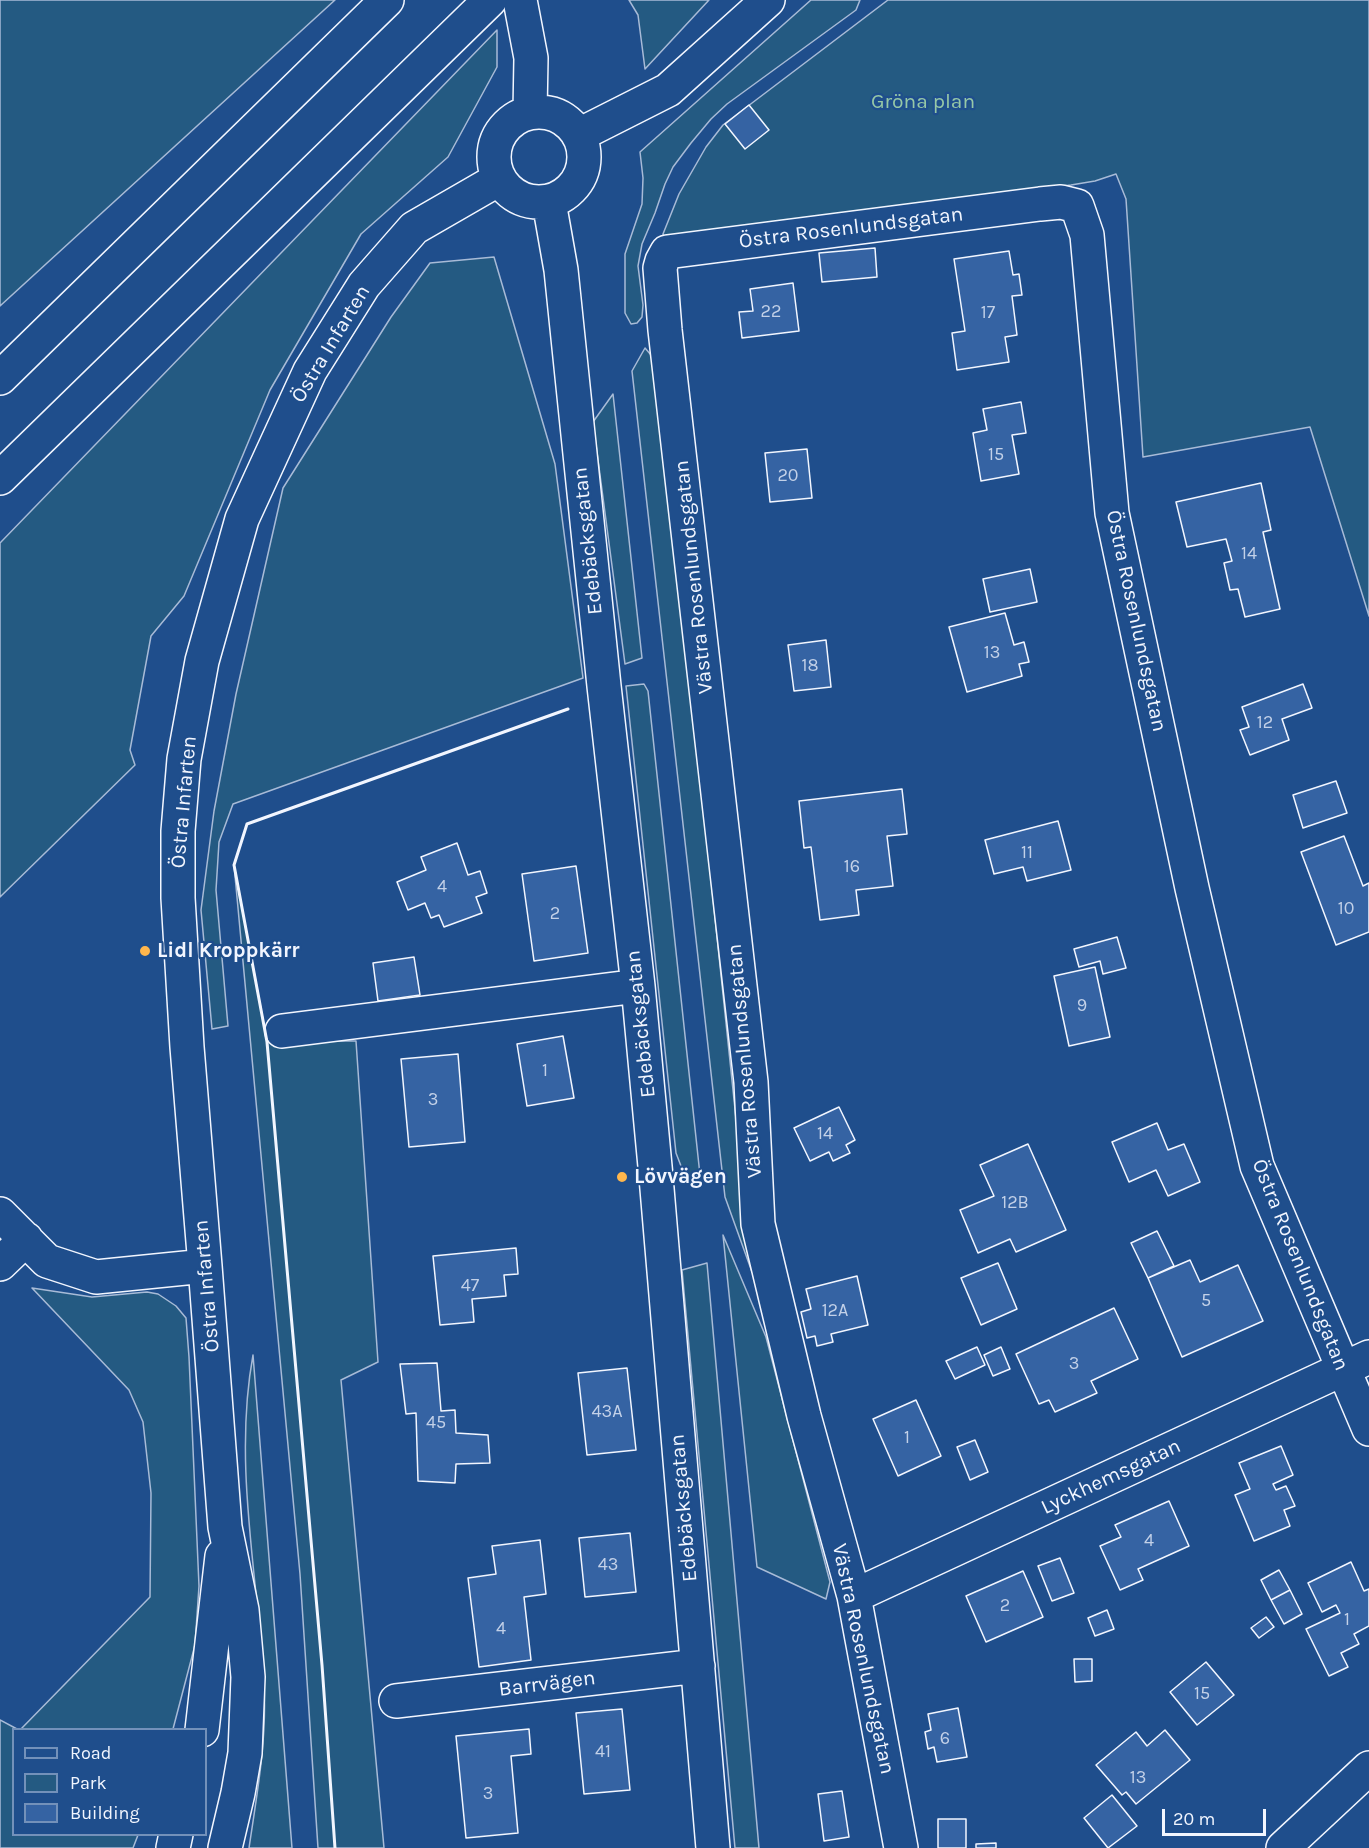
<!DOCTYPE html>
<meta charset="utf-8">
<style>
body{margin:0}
#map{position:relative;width:1369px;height:1848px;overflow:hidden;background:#1f4e8c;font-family:Karla,sans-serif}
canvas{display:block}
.legend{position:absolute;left:12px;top:1728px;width:195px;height:108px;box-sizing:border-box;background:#1f4e8c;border:2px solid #7391ba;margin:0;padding:8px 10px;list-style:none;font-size:18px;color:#f2f6ff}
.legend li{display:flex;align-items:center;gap:12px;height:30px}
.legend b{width:30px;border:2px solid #7391ba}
.scale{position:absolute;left:1162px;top:1809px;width:104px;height:27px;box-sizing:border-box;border:3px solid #f2f6ff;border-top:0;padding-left:8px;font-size:18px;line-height:21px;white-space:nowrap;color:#f2f6ff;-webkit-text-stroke:4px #1f4e8c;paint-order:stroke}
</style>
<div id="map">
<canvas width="1369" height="1848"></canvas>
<ul class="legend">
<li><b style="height:8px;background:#1f4e8c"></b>Road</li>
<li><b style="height:16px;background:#245a82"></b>Park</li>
<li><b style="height:16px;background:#3563a3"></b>Building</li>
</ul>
<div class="scale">20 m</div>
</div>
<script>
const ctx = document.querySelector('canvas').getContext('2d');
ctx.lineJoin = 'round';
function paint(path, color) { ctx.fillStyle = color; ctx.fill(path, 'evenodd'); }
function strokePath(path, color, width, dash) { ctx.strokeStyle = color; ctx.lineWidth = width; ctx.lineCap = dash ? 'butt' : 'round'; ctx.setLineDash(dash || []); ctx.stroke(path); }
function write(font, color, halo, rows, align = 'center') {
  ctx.font = font + ' Karla,sans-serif'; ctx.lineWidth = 4.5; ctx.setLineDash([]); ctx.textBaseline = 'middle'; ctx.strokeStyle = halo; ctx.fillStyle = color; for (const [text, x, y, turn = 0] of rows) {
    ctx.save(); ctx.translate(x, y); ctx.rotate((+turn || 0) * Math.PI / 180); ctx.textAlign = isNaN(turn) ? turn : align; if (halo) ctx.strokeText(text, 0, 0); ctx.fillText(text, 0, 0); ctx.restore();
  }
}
const green = new Path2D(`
 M0,0h335l-335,306z
 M629,0h80l-64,69 -7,-54z
 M811,0h49l-4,10 -129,94 -16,15 -20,24 -18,24 -8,17 -10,29 -13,31 -4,22 5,39 -1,12 -5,6 -6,1 -6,-11v-59l17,-50 1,-26 -3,-26z
 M888,0h481v616l-59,-189 -167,30 -17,-258 -10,-25 -21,7 -24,4 -407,53 -1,-4 16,-40 27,-47 17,-22z
 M497,30v37l-49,90 -87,77 -91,156 -86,206 -33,40 -21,114 5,15 -135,132v-354z
 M494,257l61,207 28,214 -350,126 -14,38 -3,48 12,136 -16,3 -11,-119 13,-99 22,-117 47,-206 108,-171 39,-54z
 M645,348l12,14 95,910 -27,-75 -93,-826z
 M613,394l29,264 -17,6 -32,-242z
 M644,684l4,7 52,484 -14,4 -10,-26 -50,-467z
 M234,865l33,176h89l22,321 -37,18 43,468h-66l-18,-274z
 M723,1235l43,102 64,245 -4,17 -69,-32z
 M707,1263l52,585h-24l-53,-578z
 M32,1288l60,9 55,-5 11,2 18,12 10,12 3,39 10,229 -4,59 -22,84h-152l129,-132 1,-104 -8,-71 -14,-32z
 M253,1355l39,493h-43c8,-54 18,-108 15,-163 -6,-109 -31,-221 -11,-330z
 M0,1720l17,9 -3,1v104l124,1 -5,13h-133z`);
paint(green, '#245a82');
strokePath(green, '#a8bbd7', 1.5);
const building = new Path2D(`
 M749,105l20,25 -24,19 -20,-25z
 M875,248l2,29 -55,5 -3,-29z
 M1009,251l4,24 6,-1 3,21 -10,1 5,39 -12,2 4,25 -52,8 -5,-37 13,-2 -11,-72z
 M793,283l6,48 -57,7 -3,-26 14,-1 -3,-22z
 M1021,402l5,31 -14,2 7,39 -38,7 -8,-48 14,-3 -4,-21z
 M807,449l5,49 -42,4 -5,-49z
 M1261,483l10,47 -8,2 17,77 -35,8 -7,-28 -8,1 -6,-27 8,-2 -6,-22 -39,8 -11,-45z
 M1030,569l7,33 -47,10 -7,-33z
 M1005,613l9,32 10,-3 5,20 -10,2 3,12 -55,16 -18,-65z
 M826,640l5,47 -37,4 -6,-46z
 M1303,684l9,24 -30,11 7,21 -39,15 -10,-25 9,-3 -7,-20z
 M1336,781l11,32 -44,15 -10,-33z
 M902,789l5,45 -20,2 6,50 -37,4 3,25 -39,5 -9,-73 -7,1 -5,-47z
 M1058,821l13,49 -44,11 -4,-14 -29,7 -9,-34z
 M1344,836l19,50 6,-3v49l-33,13 -35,-93z
 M457,843l11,32 12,-4 7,22 -11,4 6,16 -38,14 -5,-12 -8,3 -6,-15 -17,7 -11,-28 29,-12 -5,-13z
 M576,866l12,87 -54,8 -12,-87z
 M1117,937l9,31 -23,6 -3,-13 -21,6 -5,-18z
 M414,957l6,38 -42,6 -5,-38z
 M1095,967l15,70 -41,9 -15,-70z
 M563,1036l11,62 -47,8 -10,-62z
 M458,1054l7,88 -56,5 -8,-88z
 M839,1107l16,33 -9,5 4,8 -17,8 -4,-9 -19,9 -16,-33z
 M1157,1123l11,27 16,-6 16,38 -32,14 -12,-26 -27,12 -17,-40z
 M1028,1144l38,86 -50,22 -6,-13 -32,14 -18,-43 34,-14 -14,-31z
 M1157,1231l17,35 -26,12 -17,-35z
 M516,1248l2,26 -14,1 2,21 -34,3 2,23 -34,3 -7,-69z
 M1190,1260l10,22 38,-17 25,56 -81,36 -34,-79z
 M998,1263l19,46 -36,16 -20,-47z
 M857,1276l11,49 -37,9 2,8 -16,4 -2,-10 -8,2 -6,-26 10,-3 -5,-20z
 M1114,1308l24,51 -47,22 6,12 -42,19 -6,-12 -10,4 -23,-50z
 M977,1347l8,18 -30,14 -9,-18z
 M1001,1347l9,22 -17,7 -9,-21z
 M437,1363l4,48 14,-1 1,23 32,2 2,28 -34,1 -1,19 -37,-2 -2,-68 -10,1 -6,-50z
 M627,1368l9,82 -49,5 -9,-82z
 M916,1400l25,56 -43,20 -25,-57z
 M975,1440l13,32 -18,8 -13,-33z
 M1281,1446l12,29 -20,9 3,6 10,-4 9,20 -11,4 6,16 -36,15 -19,-46 15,-6 -11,-26z
 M1169,1501l20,45 -51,23 5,11 -23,10 -20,-44 21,-9 -6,-12z
 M630,1533l6,59 -51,5 -6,-59z
 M540,1540l6,54 -22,3 7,63 -52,7 -11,-89 28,-4 -4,-28z
 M1060,1558l14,35 -22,8 -14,-35z
 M1351,1562l13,29 5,-2v37l-15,8 5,10 -18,9 7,14 -19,9 -23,-47 34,-16 -4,-8 -14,7 -14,-29z
 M1279,1570l11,20 -19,10 -10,-20z
 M1023,1571l20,46 -57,25 -20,-46z
 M1290,1590l12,24 -18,10 -13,-24z
 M1107,1610l7,19 -19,7 -7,-18z
 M1266,1617l8,10 -15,11 -8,-10z
 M1074,1659h18v22l-17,1z
 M1206,1662l28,33 -37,30 -27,-33z
 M958,1708l9,49 -30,5 -3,-15 -6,2 -3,-17 6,-2 -3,-16z
 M622,1709l8,81 -46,4 -8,-81z
 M529,1729l2,25 -20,2 7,77 -52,5 -10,-102z
 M1165,1730l25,30 -54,44 -10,-12 -4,3 -26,-30 40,-33 11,14z
 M842,1791l7,46 -25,4 -6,-47z
 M1112,1795l25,31 -29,22 -24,-30z
 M938,1819h28v29h-28z
 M996,1843v5h-20v-4z`);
paint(building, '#3563a3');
strokePath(building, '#f2f6ff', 1.5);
const minor = new Path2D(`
 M520,0l11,58 -1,54
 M494 157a45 45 0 1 1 90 0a45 45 0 1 1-90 0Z
 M579,135l89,-45 100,-90
 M549,202l12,68 43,416 34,300 18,191 57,671
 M282,1031l356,-45
 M0,1214l47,47 49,16 109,-11
 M0,1264l26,-25
 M854,1596l515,-239
 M396,1701l302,-35
 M202,1730l20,-174
 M173,1848l3,-14
 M225,1848l13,-55 7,-40 3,-76 -6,-67 -17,-83 -20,-261 -18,-219 -9,-149v-67l6,-72 18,-98 40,-142 68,-148 54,-86 50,-57 85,-49
 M901,1848l-47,-252 -50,-180 -46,-192 -7,-142 -86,-752 -5,-62 2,-7 5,-9 373,-48 21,-2 16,4 10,29 25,278 80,375 65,278 112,263
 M1283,1848l86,-80`);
const highway = new Path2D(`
 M0,378l387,-378
 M0,478l490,-478`);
strokePath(minor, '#f2f6ff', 36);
strokePath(highway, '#f2f6ff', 36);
strokePath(minor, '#1f4e8c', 33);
strokePath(highway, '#1f4e8c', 33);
strokePath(new Path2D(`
 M335,1848l-13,-183 -55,-623 -33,-177 13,-41 321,-115`), '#f2f6ff', 3);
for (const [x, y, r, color] of [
 [145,951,6,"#ffb74d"],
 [622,1177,6,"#ffb74d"]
]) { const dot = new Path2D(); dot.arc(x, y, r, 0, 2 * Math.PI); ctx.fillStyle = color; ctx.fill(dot); strokePath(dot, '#1f4e8c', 2); }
write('18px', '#c3d1e8', null, [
 ["22",771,312],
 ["17",988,313],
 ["15",996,455],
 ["20",788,476],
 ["14",1249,554],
 ["13",992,653],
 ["18",810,666],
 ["12",1265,723],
 ["11",1027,853],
 ["16",852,867],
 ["4",442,887],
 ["10",1346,909],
 ["2",555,914],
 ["9",1082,1006],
 ["1",545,1071],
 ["3",433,1100],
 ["14",825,1134],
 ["12B",1015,1203],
 ["47",470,1286],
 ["5",1206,1301],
 ["12A",835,1311],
 ["3",1074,1364],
 ["43A",607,1412],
 ["45",436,1423],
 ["1",907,1438],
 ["4",1149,1541],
 ["43",608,1565],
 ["2",1005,1606],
 ["1",1347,1620],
 ["4",501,1629],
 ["15",1202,1694],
 ["6",945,1739],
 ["41",603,1752],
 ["13",1138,1778],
 ["3",488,1794]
]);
write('21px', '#97c8a6', '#1f4e8c', [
 ["Gröna plan",923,102]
]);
write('21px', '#f2f6ff', '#1f4e8c', [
 ["Östra Rosenlundsgatan",851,228,-7],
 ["Östra Infarten",331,344,-59],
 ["Edebäcksgatan",588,541,-96],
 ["Västra Rosenlundsgatan",694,577,-96],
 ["Östra Rosenlundsgatan",1136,621,78],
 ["Östra Infarten",184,802,-85],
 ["Edebäcksgatan",641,1024,-96],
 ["Västra Rosenlundsgatan",745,1061,-95],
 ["Östra Rosenlundsgatan",1300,1265,68],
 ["Östra Infarten",207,1286,-95],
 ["Lyckhemsgatan",1111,1477,-25],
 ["Edebäcksgatan",684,1508,-95],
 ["Västra Rosenlundsgatan",863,1659,78],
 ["Barrvägen",547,1684,-7]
]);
write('bold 21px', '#f2f6ff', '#1f4e8c', [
 ["Lidl Kroppkärr",157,951],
 ["Lövvägen",634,1177]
], 'left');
</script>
